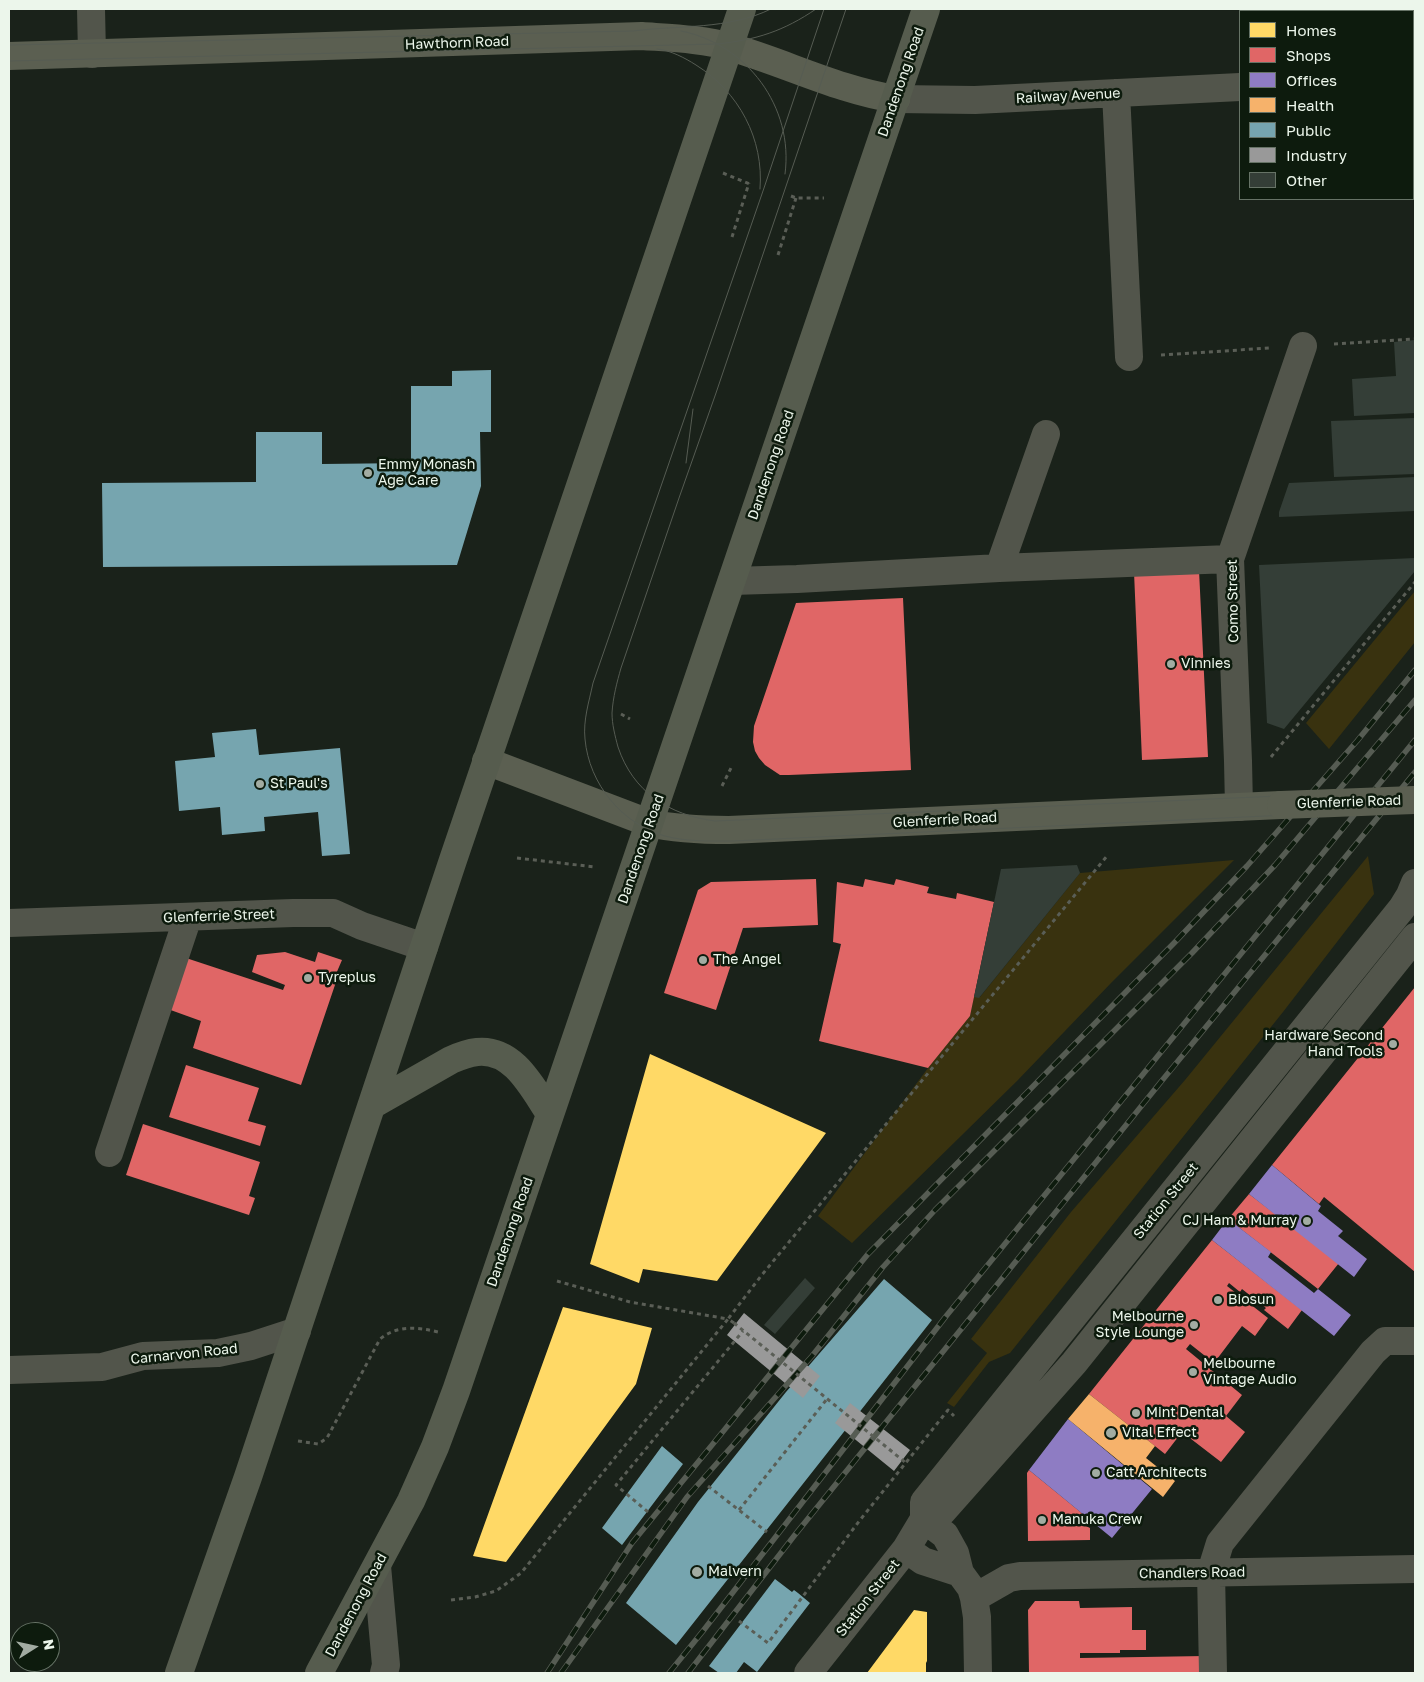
<!DOCTYPE html>
<style>
body{margin:0}
#map{position:relative;width:1424px;height:1682px;overflow:hidden;background:#1a221a;font-family:"Golos Text",sans-serif}
canvas{display:block}
.frame{position:absolute;inset:0;border:10px solid #ecf6eb;pointer-events:none}
.legend{position:absolute;left:1239px;top:10px;width:175px;height:190px;box-sizing:border-box;background:#0d1b0d;border:1px solid #667366;margin:0;padding:6px 9px;list-style:none;font-size:15px;color:#ecf6eb}
.legend li{display:flex;align-items:center;gap:10px;height:25px}
.legend b{width:25px;border:1px solid #667366}
.north{position:absolute;left:10px;top:1622px;width:50px;height:50px;box-sizing:border-box;background:#0d1b0d;border:1px solid #667366;border-radius:50%;rotate:80deg;font-size:14px;font-weight:700;line-height:20px;text-align:center;color:#ecf6eb}
.north::after{content:'';display:block;margin:auto;width:18px;height:22px;background:#a2aca2;clip-path:polygon(50% 0,100% 100%,50% 72%,0 100%)}
</style>
<div id="map">
<canvas width="1424" height="1682"></canvas>
<div class="frame"></div>
<ul class="legend">
<li><b style="height:14px;background:#ffd966"></b>Homes</li>
<li><b style="height:14px;background:#e06666"></b>Shops</li>
<li><b style="height:14px;background:#8e7cc3"></b>Offices</li>
<li><b style="height:14px;background:#f6b26b"></b>Health</li>
<li><b style="height:14px;background:#76a5af"></b>Public</li>
<li><b style="height:14px;background:#999"></b>Industry</li>
<li><b style="height:14px;background:#343e37"></b>Other</li>
</ul>
<div class="north">N</div>
</div>
<script>
const ctx = document.querySelector('canvas').getContext('2d');
ctx.lineJoin = 'round';
function paint(path, color) { ctx.fillStyle = color; ctx.fill(path, 'evenodd'); }
function strokePath(path, color, width, dash) { ctx.strokeStyle = color; ctx.lineWidth = width; ctx.lineCap = dash ? 'butt' : 'round'; ctx.setLineDash(dash || []); ctx.stroke(path); }
function write(font, color, halo, rows, align = 'center') {
  ctx.font = font + ' "Golos Text",sans-serif'; ctx.lineWidth = 5; ctx.setLineDash([]); ctx.textBaseline = 'middle'; ctx.strokeStyle = halo; ctx.fillStyle = color; for (const [text, x, y, turn = 0] of rows) {
    ctx.save(); ctx.translate(x, y); ctx.rotate((+turn || 0) * Math.PI / 180); ctx.textAlign = isNaN(turn) ? turn : align; if (halo) ctx.strokeText(text, 0, 0); ctx.fillText(text, 0, 0); ctx.restore();
  }
}
paint(new Path2D(`
 M1415,591v51l-86,107 -23,-26z
 M1368,856l6,38 -91,118 -273,341 -21,9 -35,45 -7,-4 40,-50 -16,-14 100,-127 114,-132z
 M1234,860l-122,122 -95,99 -165,162 -34,-27 110,-148 42,-52 4,-19h6l100,-124z`), '#39320f');
paint(new Path2D(`
 M650,1054l176,79 -109,148 -74,-12 -4,14 -49,-19z
 M563,1307l89,21 -16,56 -130,178 -33,-6z
 M914,1610l13,2v49l-1,2v10h-59z`), '#ffd966');
paint(new Path2D(`
 M1199,570l9,187 -66,3 -8,-188z
 M903,598l8,172 -122,5h-9l-15,-10 -6,-7 -4,-7 -2,-9 1,-16 42,-123z
 M816,879l2,46 -75,3 -27,82 -52,-17 34,-103 13,-8z
 M865,879l29,6 2,-6 33,8 -2,6 29,6 1,-6 37,9 -24,114 -42,52 -109,-27 22,-97 -8,-2 4,-60 26,5z
 M285,952l30,10 3,-10 24,8 -9,21 3,1 -35,103 -108,-37 8,-27 -36,-13 18,-51 100,33 2,-5 -33,-13 5,-17z
 M1415,987v285l-91,-75 -5,7 -47,-39z
 M186,1065l73,23 -11,33 18,5 -6,20 -91,-29z
 M143,1124l117,38 -11,34 6,2 -6,17 -123,-40z
 M1249,1194l90,69 -21,26 -90,-70z
 M1212,1240l90,70 -14,19 -24,-19 2,-2 -24,-19 -2,3 -11,-9 -2,3 41,32 -13,18 -13,-10 -28,37 -24,-19 -4,5 56,46 -16,21 19,16 -24,30 -39,-30 -17,22 -76,-60z
 M1029,1470l60,49 -5,6 6,3v12l-62,1 -1,-68z
 M1035,1601h44l1,7 52,-1v23h14v20h-26v3h-40v5l125,-2v17h-176l-1,-63z`), '#e06666');
paint(new Path2D(`
 M1272,1165l49,41 -3,5 25,20 -5,5 29,23 -13,18 -105,-83z
 M1228,1219l43,33 -3,5 46,36 4,-4 33,26 -17,21 -122,-96z
 M1068,1419l84,70 -40,49 -83,-68z`), '#8e7cc3');
paint(new Path2D(`
 M1089,1394l66,52 -9,12 29,23 -12,16 -95,-78z`), '#f6b26b');
paint(new Path2D(`
 M491,370v62h-11l1,54 -24,79 -354,2 -1,-84 154,-1v-50h66v32l89,-1v-77h41v-15z
 M256,729l3,26 81,-7 10,106 -28,2 -4,-44 -54,5 1,14 -43,4 -2,-28 -41,4 -4,-50 40,-4 -3,-24z
 M884,1279l48,41 -256,325 -50,-42 72,-101 88,-110z
 M662,1446l21,18 -61,81 -20,-17z
 M775,1579l17,13 2,-2 4,3 12,10 -53,69 -13,-10 -8,11h-17l-10,-7z`), '#76a5af');
paint(new Path2D(`
 M744,1313l76,63 -17,22 -76,-63z
 M850,1403l60,47 -16,21 -59,-48z`), '#999');
paint(new Path2D(`
 M1415,340v73l-61,3 -2,-37 44,-3 -2,-34z
 M1415,418v56l-81,3 -3,-56z
 M1415,477v34l-136,6v-5l10,-29z
 M1415,558v13l-131,158 -17,-6 -8,-158z
 M1077,865l3,8 -101,125 -5,-1 27,-128z
 M805,1278l10,10 -40,46 -11,-9z`), '#343e37');
strokePath(new Path2D(`
 M723,173l29,12
 M791,196l5,2h28
 M732,237l17,-54
 M778,255l18,-57
 M1334,344l81,-5
 M1161,355l109,-7
 M621,714l9,5
 M1271,757l144,-175
 M722,786l9,-18
 M517,858l78,9
 M734,1323l-6,-4 33,-43 346,-420
 M298,1441l20,3 9,-6 53,-99c17,-14 37,-12 58,-7
 M708,1486l59,46
 M739,1510l88,-111
 M648,1512l-32,-27 127,-154
 M451,1600l24,-3 21,-6 25,-18 207,-254 -98,-17 -73,-21
 M739,1621l29,22 92,-123 88,-110 6,6`), '#5a5e56', 3, [4, 4]);
strokePath(new Path2D(`
 M91,9l1,45
 M1413,78h2
 M1116,93l13,264
 M896,99l79,1 265,-13
 M999,568l47,-134
 M732,581l65,-2 202,-11 231,-9
 M1239,807l-1,-46 -8,-202 73,-213
 M9,923l284,-10h40l29,13 62,21
 M109,1153l79,-236
 M9,1370l93,-3 41,-11 75,-3 33,-7 46,-15
 M924,1519l18,-7 132,-149 341,-426
 M924,1519l21,16 10,18 5,20 11,15 3,10 3,19 1,56
 M906,1549l17,12 37,12
 M377,1566l9,99 -2,8
 M974,1598l35,-20 11,-2 395,-7
 M808,1673l98,-124 18,-30v-17l478,-594 8,-13 5,-12
 M1213,1673l-2,-101 9,-29 153,-191 12,-11h30`), '#52554b', 28);
strokePath(new Path2D(`
 M9,56l633,-20c28,2 62,3 88,11 56,16 108,43 166,52
 M486,761l163,62c27,6 53,7 80,7l552,-25`), '#5b5f51', 28);
strokePath(new Path2D(`
 M372,1105l79,-45c9,-4 17,-7 26,-8 37,-4 56,37 73,62
 M179,1673l69,-196 205,-617 289,-851
 M319,1673l92,-172 24,-54 21,-56 470,-1382`), '#565c4e', 28);
strokePath(new Path2D(`
 M824,9l-60,179 -171,495c-4,19 -10,37 -8,56 4,45 37,85 80,97 22,6 46,5 68,5l682,-32
 M846,9l-130,384 -37,105 -58,170c-4,14 -8,29 -9,45 0,11 3,23 6,34 15,45 51,68 97,74l700,-31
 M681,31c66,13 113,76 104,143
 M9,45l624,-14c46,-6 95,-1 138,-22
 M657,49c13,1 28,9 39,16 43,27 68,74 64,124
 M9,61l708,-17c39,-4 67,-13 99,-35
 M686,463l7,-54`), '#565c53', 1);
const rail = new Path2D(`
 M547,1673l85,-130 236,-289 309,-314 70,-74 110,-125 58,-71
 M561,1673l126,-176 125,-141 71,-89 52,-57 257,-257 83,-88 140,-165
 M669,1673l34,-42 244,-316 468,-575
 M688,1673l106,-137 366,-453 255,-311`);
strokePath(rail, '#565c53', 5.5);
strokePath(rail, '#0d1b0d', 4, [11]);
strokePath(new Path2D(`
 M734,1323l172,140`), '#5a5e56', 3, [4, 4]);
strokePath(new Path2D(`
 M1281,805l133,-5`), '#5b5f51', 28);
for (const [x, y, r, color] of [
 [368,473,5,"#a2aca2"],
 [1171,664,5,"#a2aca2"],
 [260,784,5,"#a2aca2"],
 [703,960,5,"#a2aca2"],
 [308,978,5,"#a2aca2"],
 [1393,1044,5,"#a2aca2"],
 [1307,1221,5,"#a2aca2"],
 [1218,1300,5,"#a2aca2"],
 [1194,1325,5,"#a2aca2"],
 [1193,1372,5,"#a2aca2"],
 [1136,1413,5,"#a2aca2"],
 [1111,1433,6,"#a2aca2"],
 [1096,1473,5,"#a2aca2"],
 [1042,1520,5,"#a2aca2"],
 [697,1572,6,"#a2aca2"]
]) { const dot = new Path2D(); dot.arc(x, y, r, 0, 2 * Math.PI); ctx.fillStyle = color; ctx.fill(dot); strokePath(dot, '#0d1b0d', 2); }
write('14px', '#ecf6eb', '#0d1b0d', [
 ["Hawthorn Road",457,43,-2],
 ["Dandenong Road",901,82,-71],
 ["Railway Avenue",1068,96,-3],
 ["Dandenong Road",771,465,-71],
 ["Como Street",1233,601,-91],
 ["Glenferrie Road",1349,802,-2],
 ["Glenferrie Road",945,820,-3],
 ["Dandenong Road",641,849,-71],
 ["Glenferrie Street",219,916,-2],
 ["Station Street",1166,1201,-51],
 ["Dandenong Road",510,1232,-71],
 ["Carnarvon Road",184,1354,-6],
 ["Chandlers Road",1192,1573,-1],
 ["Station Street",868,1598,-52],
 ["Dandenong Road",356,1605,-62]
]);
write('14px', '#ecf6eb', '#0d1b0d', [
 ["Emmy Monash",378,465],
 ["Age Care",378,481],
 ["Vinnies",1181,664],
 ["St Paul's",270,784],
 ["The Angel",713,960],
 ["Tyreplus",318,978],
 ["Hardware Second",1383,1036,"right"],
 ["Hand Tools",1383,1052,"right"],
 ["CJ Ham & Murray",1297,1221,"right"],
 ["Biosun",1228,1300],
 ["Melbourne",1184,1317,"right"],
 ["Style Lounge",1184,1333,"right"],
 ["Melbourne",1203,1364],
 ["Vintage Audio",1203,1380],
 ["Mint Dental",1146,1413],
 ["Vital Effect",1122,1433],
 ["Catt Architects",1106,1473],
 ["Manuka Crew",1052,1520],
 ["Malvern",708,1572]
], 'left');
</script>
